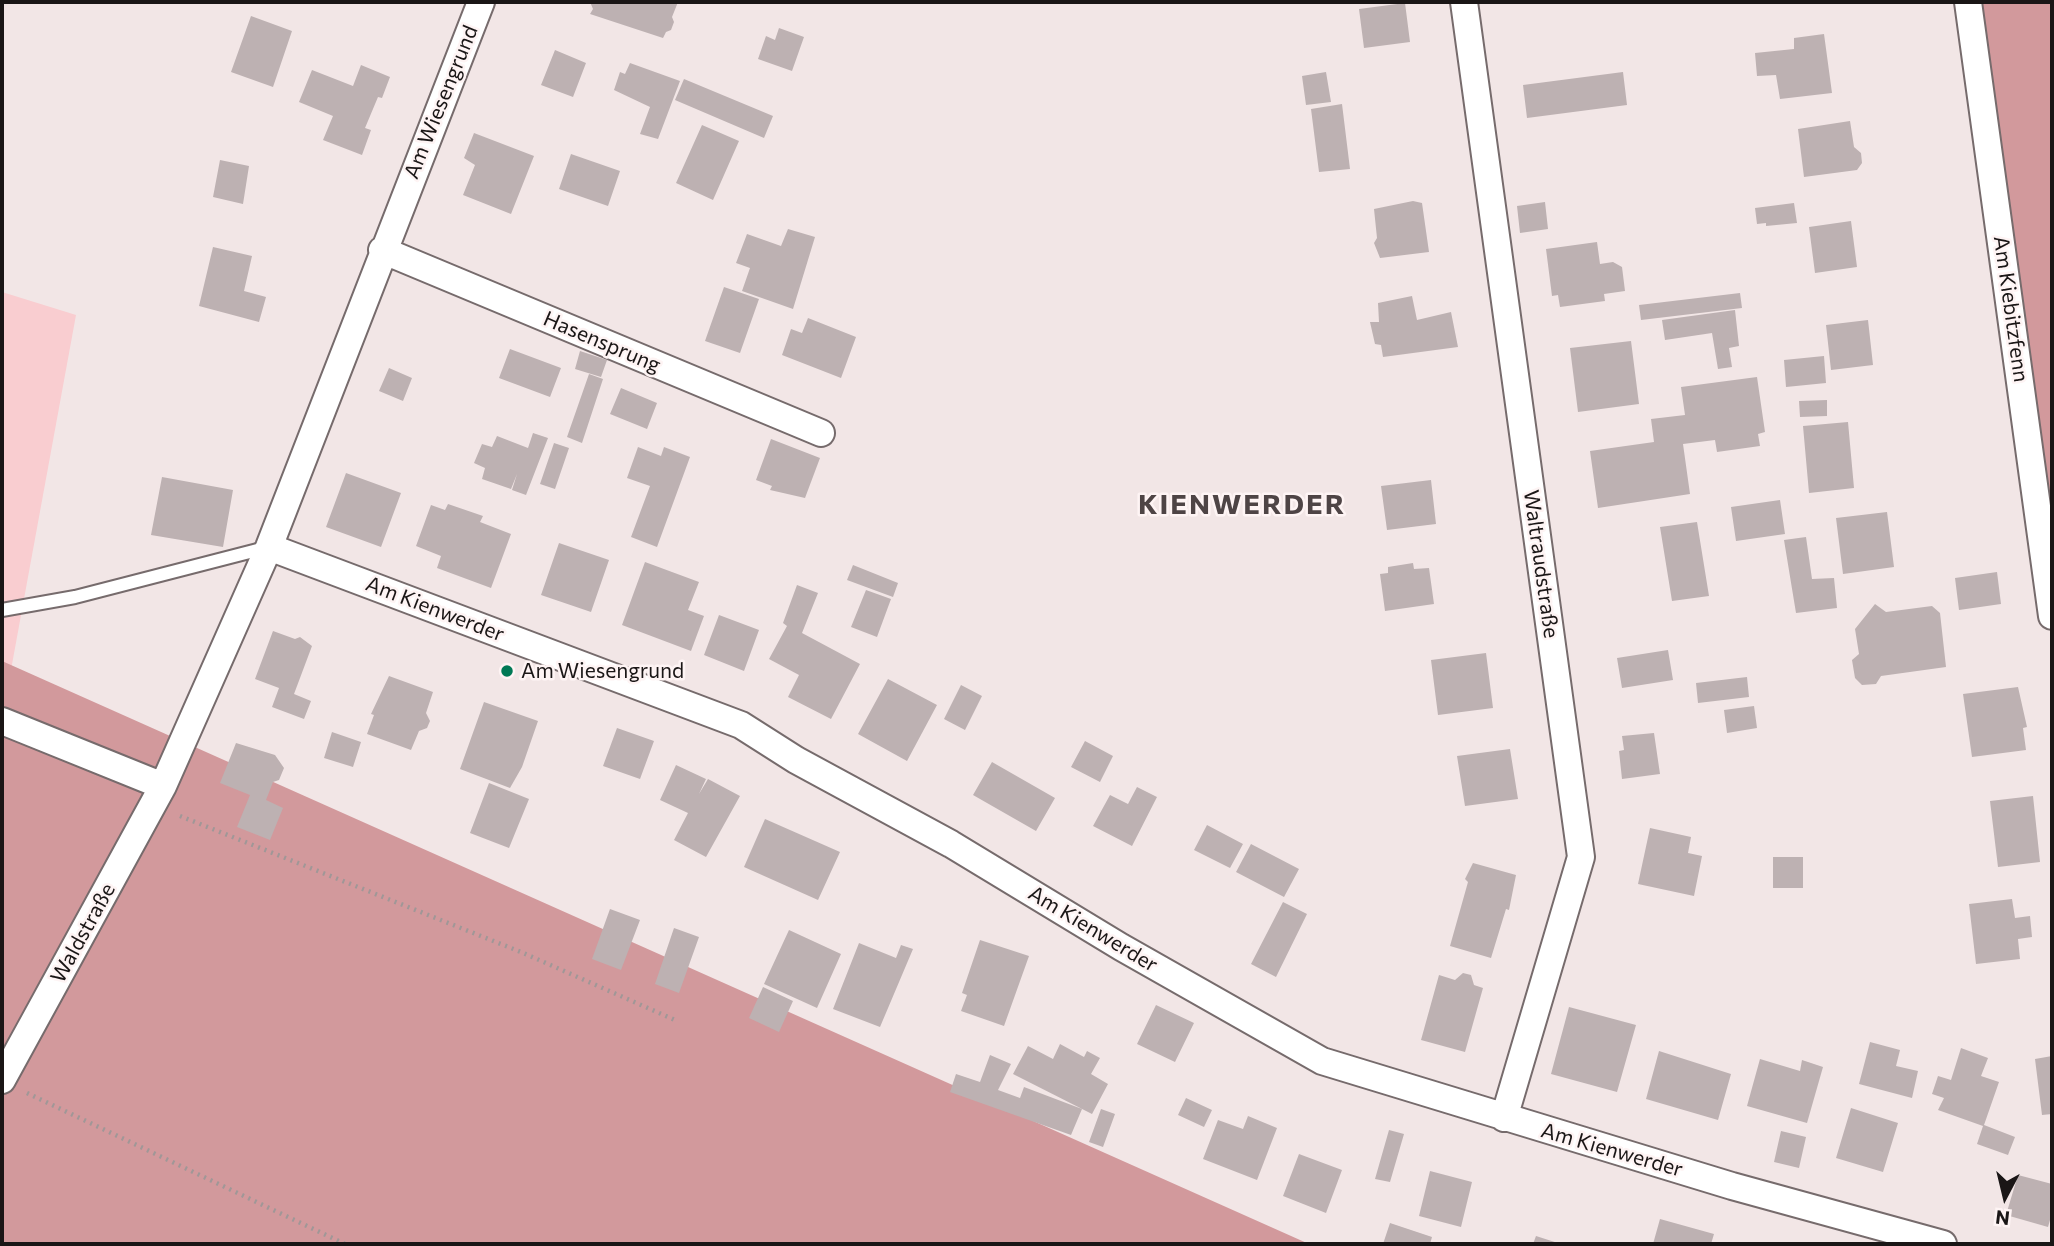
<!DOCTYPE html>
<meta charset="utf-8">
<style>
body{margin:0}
#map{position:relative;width:2054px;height:1246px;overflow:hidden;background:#f2e6e6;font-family:Commissioner,sans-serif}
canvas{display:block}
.frame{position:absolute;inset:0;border:4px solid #1a1616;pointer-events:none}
.north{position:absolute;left:1970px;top:1162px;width:70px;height:70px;-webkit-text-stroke:5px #fef4f4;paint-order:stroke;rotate:187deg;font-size:19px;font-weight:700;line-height:28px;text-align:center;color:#1a1616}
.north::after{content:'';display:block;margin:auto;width:24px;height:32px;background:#1a1616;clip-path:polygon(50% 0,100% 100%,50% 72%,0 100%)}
</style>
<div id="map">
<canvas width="2054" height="1246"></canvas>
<div class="frame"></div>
<div class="north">N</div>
</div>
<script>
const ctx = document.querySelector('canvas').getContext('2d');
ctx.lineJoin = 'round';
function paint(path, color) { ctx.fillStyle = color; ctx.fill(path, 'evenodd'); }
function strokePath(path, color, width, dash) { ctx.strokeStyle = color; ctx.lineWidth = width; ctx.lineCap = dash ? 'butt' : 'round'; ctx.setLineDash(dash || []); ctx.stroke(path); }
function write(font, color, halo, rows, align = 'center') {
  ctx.font = font + ' Commissioner,sans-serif'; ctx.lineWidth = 5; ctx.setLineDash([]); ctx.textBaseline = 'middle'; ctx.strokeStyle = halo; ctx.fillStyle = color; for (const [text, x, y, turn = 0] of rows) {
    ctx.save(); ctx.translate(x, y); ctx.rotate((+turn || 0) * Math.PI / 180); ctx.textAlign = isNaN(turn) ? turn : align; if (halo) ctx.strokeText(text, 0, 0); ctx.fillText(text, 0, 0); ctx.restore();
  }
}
paint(new Path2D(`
 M2,292l74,23 -72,393 -2,-1z`), '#f9cdd0');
paint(new Path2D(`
 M1977,2h75v558z
 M2,661l1307,583h-1307z`), '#d2999c');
paint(new Path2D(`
 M590,2h88l-6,15 2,5 -3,8 -5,2 -3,6 -73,-24 3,-5z
 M1405,3l5,39 -46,6 -5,-39z
 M251,16l41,15 -19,56 -42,-15z
 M779,28l25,9 -12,34 -34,-12 8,-23 9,4z
 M1824,34l8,59 -52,6 -4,-24 -19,1 -2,-23 39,-4v-11z
 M555,50l31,13 -13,34 -32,-12z
 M630,63l50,18 -22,58 -18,-5 10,-27 -36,-17 6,-18 5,2z
 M361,65l29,12 -8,21 -4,-1 -13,31 6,2 -9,25 -39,-15 10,-24 -34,-14 13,-32 41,16z
 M1326,72l5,30 -25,3 -4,-29z
 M1623,72l4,33 -100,13 -4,-33z
 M684,79l89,37 -9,22 -89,-38z
 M1342,104l8,65 -31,3 -8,-63z
 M1850,121l4,26 7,6 1,10 -5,7 -53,7 -6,-48z
 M702,125l37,16 -26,59 -37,-17z
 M474,133l60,23 -23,58 -48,-19 12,-30 -11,-7z
 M571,154l49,17 -12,35 -49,-17z
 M220,160l29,6 -6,38 -30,-7z
 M1413,201l9,2 7,49 -49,6 -6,-15 3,-5 -3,-29z
 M1545,202l3,27 -28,4 -3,-27z
 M1794,203l3,20 -31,3v-3l-9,1 -2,-16z
 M1851,221l6,46 -42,6 -6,-46z
 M788,229l27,8 -22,72 -51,-18 8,-23 -14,-5 11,-29 34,12z
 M1597,242l3,22 13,-2 9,5 3,24 -21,3 1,7 -45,6 -2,-12 -6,1 -6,-47z
 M213,247l39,9 -8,35 22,6 -7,25 -60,-16z
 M724,287l35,12 -19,54 -35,-12z
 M1740,293l2,15 -101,12 -2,-15z
 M1412,296l5,24 34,-8 7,35 -75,10 -2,-12 -6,-1 -5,-22h9l-1,-19z
 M1735,310l4,36 -10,2 3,19 -14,2 -6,-36 -47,7 -3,-20z
 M808,318l48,19 -15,41 -59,-23 9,-26 11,4z
 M1868,320l5,45 -42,5 -5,-45z
 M1631,341l8,63 -61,8 -8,-64z
 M510,349l51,19 -11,29 -51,-19z
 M580,351l27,9 -6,17 -26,-8z
 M1824,356l2,27 -40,4 -2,-27z
 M389,368l23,10 -9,23 -24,-10z
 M589,374l14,5 -21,64 -15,-6z
 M1757,377l8,55 -7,2 2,12 -43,6 -2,-12 -32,4 7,50 -92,14 -8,-57 64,-9 -3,-23 34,-4 -4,-28z
 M621,388l36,15 -10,26 -37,-15z
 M1827,400v16l-27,1 -1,-16z
 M1848,422l6,66 -45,5 -6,-67z
 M533,433l15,5 -22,57 -14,-5 5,-16 -6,15 -29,-10 3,-11 -11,-5 8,-19 10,3 5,-11 31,12z
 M771,439l49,19 -15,40 -35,-8 2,-4 -16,-6z
 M554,443l15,5 -14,41 -15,-5z
 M638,447l23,9 3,-9 26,10 -33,90 -26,-10 19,-51 -23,-8z
 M346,473l55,20 -20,54 -55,-20z
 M162,477l71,13 -10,57 -72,-12z
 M1431,480l5,44 -49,6 -6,-44z
 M1780,500l5,34 -49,7 -5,-34z
 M448,504l35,12 -3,6 31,12 -20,54 -54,-20 4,-12 -25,-10 15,-41 14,5z
 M1887,512l7,55 -51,7 -7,-56z
 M1697,522l12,74 -37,5 -12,-74z
 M1806,537l6,42 22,-1 3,30 -41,5 -12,-73z
 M559,543l50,17 -18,52 -50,-17z
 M645,562l54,20 -11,28 16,6 -13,35 -69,-26z
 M1413,563l1,6 15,-1 5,36 -49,7 -5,-37 8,-1v-6z
 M853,565l45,18 -5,14 -46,-17z
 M1997,572l4,32 -42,6 -4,-32z
 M797,585l21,8 -16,40 58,31 -29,55 -43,-22 11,-22 -30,-16 18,-33 -4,-3z
 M866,590l25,9 -14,38 -26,-10z
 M1875,604l11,8 46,-6 8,7 6,54 -65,9 -5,8 -14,1 -7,-7 -3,-18 7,-6 -4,-25z
 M719,615l40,15 -15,41 -40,-16z
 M273,631l22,8 5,-2 12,9 -18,48 17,7 -7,18 -32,-12 7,-19 -24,-9z
 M1668,650l5,30 -51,8 -5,-30z
 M1486,653l7,55 -55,7 -7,-55z
 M389,676l44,16 -7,21 4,8 -3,7 -8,3 -8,19 -44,-16 7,-19 -3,-1z
 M1747,677l2,20 -51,6 -2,-20z
 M888,679l49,26 -30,56 -49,-27z
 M961,685l21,11 -17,34 -21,-11z
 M2018,687l9,40 -4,1 3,22 -54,7 -9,-63z
 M484,702l54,19 -16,46 -12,21 -50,-19z
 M1754,706l3,22 -30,5 -3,-23z
 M617,728l37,13 -14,38 -37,-13z
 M332,732l29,10 -8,25 -29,-9z
 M1654,733l6,41 -38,5 -3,-28 5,-1 -2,-14z
 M1085,741l28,15 -13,26 -29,-15z
 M236,743l39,12 9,13 -5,12 -6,2 -7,18 17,8 -13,32 -33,-13 13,-32 -30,-12z
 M1510,749l8,50 -53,7 -8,-50z
 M992,762l63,36 -19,33 -63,-36z
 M676,765l30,14 -7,15 9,-15 32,17 -34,61 -32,-17 14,-27 -28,-13z
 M489,783l40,16 -20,49 -39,-15z
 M1137,787l20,10 -25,49 -39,-20 17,-31 18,9z
 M2033,796l7,66 -42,5 -8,-66z
 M765,819l75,33 -22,48 -74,-33z
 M1207,825l36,19 -13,24 -36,-18z
 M1650,828l41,9 -3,16 14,3 -8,40 -56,-12z
 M1251,844l48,25 -15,28 -48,-25z
 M1773,857h30v31h-30z
 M1473,863l43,12 -7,35 -3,-1 -15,49 -41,-12 18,-64 -3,-3z
 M2012,899l3,19 15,-2 2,21 -14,2 2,20 -44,5 -7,-60z
 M1283,902l24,12 -31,63 -25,-13z
 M610,909l30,11 -19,50 -29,-11z
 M674,928l25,9 -20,56 -24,-9z
 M789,930l52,24 -24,54 -53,-24z
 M980,940l49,16 -25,70 -43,-15 6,-16 -5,-2z
 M859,943l37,15 5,-13 12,4 -33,78 -47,-18z
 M1463,973l8,2 3,10 9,3 -18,64 -44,-12 18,-65 16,5z
 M763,987l30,14 -14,31 -30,-14z
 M1156,1005l38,18 -19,39 -38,-18z
 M1569,1007l67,18 -19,67 -66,-18z
 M1870,1042l30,8 -4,16 22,5 -6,27 -53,-14z
 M1060,1044l24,13 3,-6 13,7 -9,16 17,10 -16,30 -79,-40 15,-28 25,13z
 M1961,1048l27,10 -7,18 18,6 -15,43 31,12 -7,18 -31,-11 6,-18 -45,-16 6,-12 -12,-4 6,-18 13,4z
 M1659,1051l72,23 -13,46 -72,-21z
 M990,1055l21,9 -13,26 22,8 4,-11 58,22 -11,26 -121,-43 6,-18 24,8z
 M2052,1056v58l-10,1 -7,-56z
 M1760,1059l40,12 2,-11 21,7 -16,56 -60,-17z
 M1186,1098l26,12 -8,17 -26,-12z
 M1851,1108l47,15 -15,49 -47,-14z
 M1101,1109l14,5 -12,33 -14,-5z
 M1248,1116l29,12 -20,52 -54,-21 15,-39 25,9z
 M1389,1130l15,4 -14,48 -15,-3z
 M1781,1131l25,6 -7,31 -25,-6z
 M1299,1154l43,16 -16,43 -43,-17z
 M1430,1171l42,11 -11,45 -42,-11z
 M2018,1175l34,9v29l-4,14 -42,-12z
 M1660,1219l54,15 -3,10h-58z
 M1390,1223l42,14 -2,7h-47z
 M1536,1236l25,8h-28z`), '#bdb1b2');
const service = new Path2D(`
 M2,610l73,-13 194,-50`);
const minor = new Path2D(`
 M1464,2l117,855 -77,261
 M1968,2l84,614
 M382,250l439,183
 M269,547l472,178 55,35 155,84 170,103 201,114 410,125 211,58
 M2,721l161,65
 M2,1080l161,-294 106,-239 212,-545`);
strokePath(service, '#766b6c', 16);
strokePath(minor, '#766b6c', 30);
strokePath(new Path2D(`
 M180,816l341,136 154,68
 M27,1093l318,151`), '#a09797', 4.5, [2, 5]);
strokePath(service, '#fff', 12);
strokePath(minor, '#fff', 26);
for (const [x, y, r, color] of [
 [507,671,7,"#007955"]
]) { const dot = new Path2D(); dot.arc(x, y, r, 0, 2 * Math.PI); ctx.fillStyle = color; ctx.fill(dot); strokePath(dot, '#fef4f4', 2.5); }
write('21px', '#1a1616', '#fef4f4', [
 ["Am Wiesengrund",441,102,-68],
 ["Am Kiebitzfenn",2011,309,82],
 ["Hasensprung",602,342,23],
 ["Waltraudstraße",1541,564,82],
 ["Am Kienwerder",435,609,21],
 ["Am Kienwerder",1093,929,31],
 ["Waldstraße",83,933,-61],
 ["Am Kienwerder",1612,1150,16]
]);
write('21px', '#1a1616', '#fef4f4', [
 ["Am Wiesengrund",521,671]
], 'left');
ctx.letterSpacing = '2px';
write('bold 28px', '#4e4445', '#fef4f4', [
 ["KIENWERDER",1242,505]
]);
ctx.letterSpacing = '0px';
</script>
